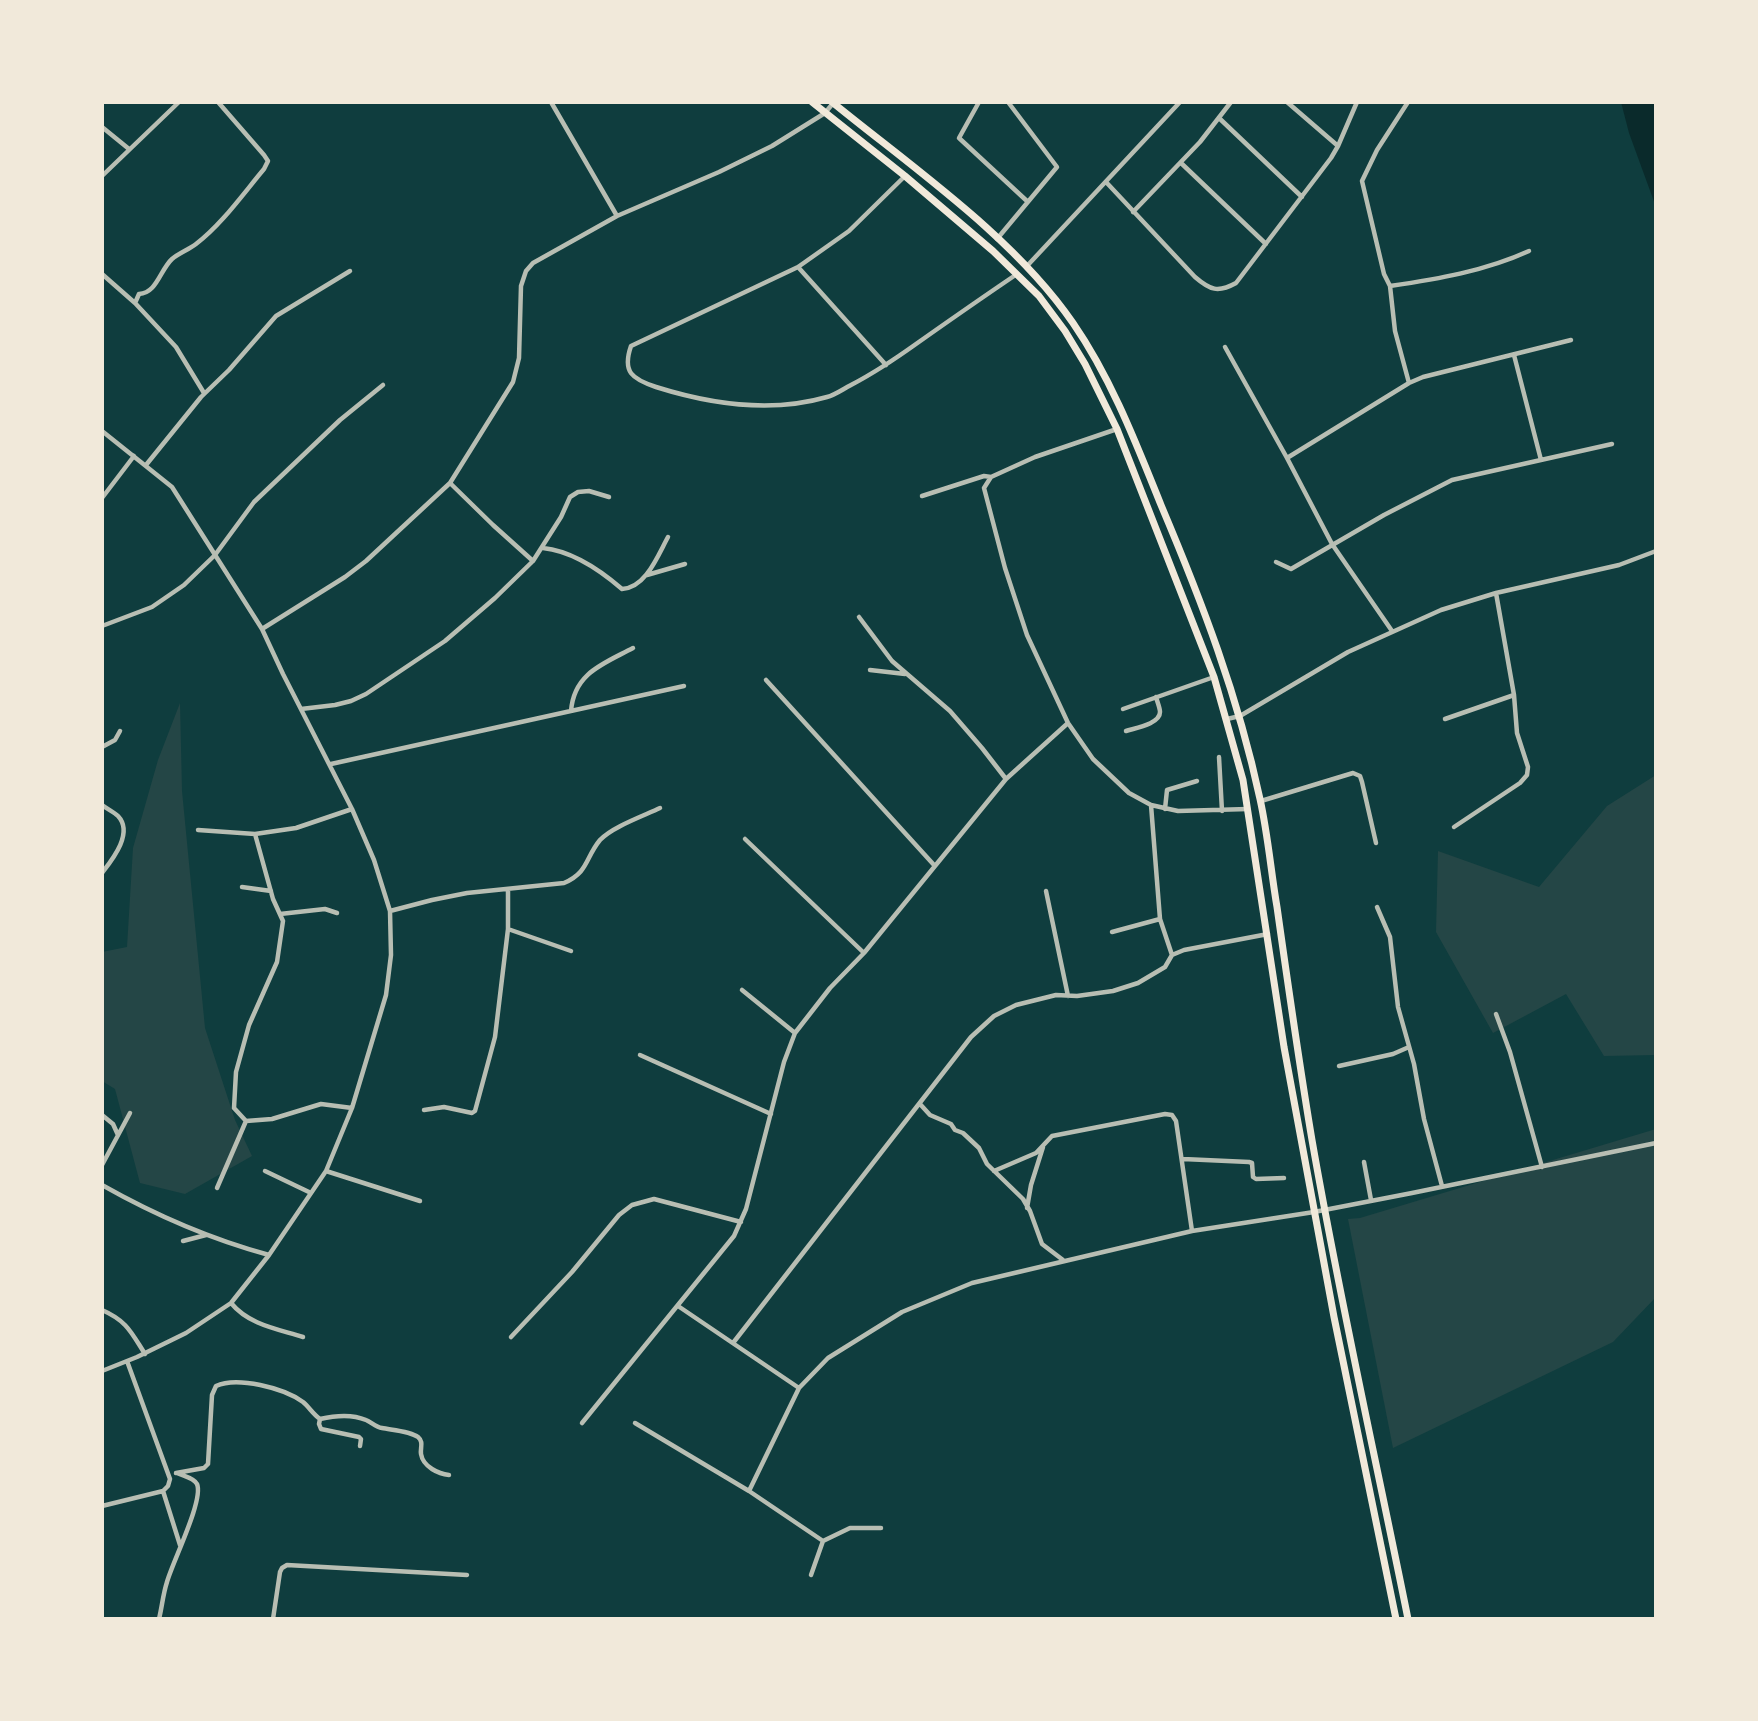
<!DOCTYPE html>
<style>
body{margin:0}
#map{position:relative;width:1758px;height:1721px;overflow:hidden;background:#0f3d3e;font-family:Georgia,serif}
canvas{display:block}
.frame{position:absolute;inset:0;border:104px solid #f1e9da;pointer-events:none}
</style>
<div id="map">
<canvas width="1758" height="1721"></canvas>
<div class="frame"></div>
</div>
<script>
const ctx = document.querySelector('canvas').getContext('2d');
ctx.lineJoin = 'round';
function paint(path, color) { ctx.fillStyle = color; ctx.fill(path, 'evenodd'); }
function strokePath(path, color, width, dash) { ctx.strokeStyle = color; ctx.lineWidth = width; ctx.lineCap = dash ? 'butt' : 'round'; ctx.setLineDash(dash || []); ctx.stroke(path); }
paint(new Path2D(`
 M180,703l2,88 23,237 30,92 17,36 -67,38 -45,-11 -25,-94 -13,-8v-129l25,-5 6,-99 25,-88z
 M1656,775v280l-52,1 -38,-62 -73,39 -57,-101 2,-81 101,36 68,-81z
 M1656,1129v168l-43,45 -220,106 -45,-229 12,-1z`), '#244646');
paint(new Path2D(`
 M1621,102h35v105l-27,-74z`), '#0a2a2b');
strokePath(new Path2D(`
 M551,102l66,114
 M979,102l-20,36 69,64
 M1287,102l51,44
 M1408,102l-31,48 -15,31 22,93 6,12 5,45 14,52
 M1219,118l83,79
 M102,127l27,22
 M1181,163l85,81
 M102,176l77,-74
 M905,176l-56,55 -51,36 -167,79c-9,26 1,33 25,41 54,17 116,26 171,10 8,-2 16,-8 24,-12 23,-12 44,-26 65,-41 34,-24 67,-47 101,-70
 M1106,182l89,95c15,13 23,16 41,6l95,-125 7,-12 19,-44
 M1133,212l67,-70 31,-40
 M997,239l60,-72 -49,-65
 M1027,266l153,-164
 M798,267l88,98
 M102,274l33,29 4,-9c18,-1 21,-24 33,-35 7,-6 16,-9 24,-15 26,-20 47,-50 68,-75l4,-8 -4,-6 -46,-53
 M1390,286c48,-7 95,-15 139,-35
 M135,303l41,44 28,46
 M1225,347l62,111 45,86 60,87
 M1514,355l27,105
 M102,431l70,56 90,142 21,45 69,135 22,51 16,51 1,44 -5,40 -34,113 -26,63 -57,84 -38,48 -45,30 -49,24 -35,14
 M1287,458l122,-75 14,-6 148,-37
 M146,465l55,-68 28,-27 47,-54 74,-45
 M991,477l-7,11 21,80 22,67 41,88 25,36 36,34 22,12 27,6 70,-2
 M450,483l43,42 40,36
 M922,496l62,-20 7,1 44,-20 82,-28
 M102,498l32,-42
 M543,548c29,3 57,22 79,41 24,-1 36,-34 46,-52
 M1276,562l15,7 93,-54 68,-35 160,-36
 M647,575l38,-11
 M859,617l33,44 58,50 32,37 24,31
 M102,626l50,-19 32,-22 31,-30 39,-53 86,-82 43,-35
 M262,629l83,-52 21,-16 84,-78 63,-101 6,-24 2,-72 5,-15 7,-8 84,-47 102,-44 53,-26 53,-33 9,-11
 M870,670l35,4
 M766,680l168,185
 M301,709l34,-4 16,-4 15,-7 79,-53 50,-43 38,-37 28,-44 9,-20 8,-5 11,-1 20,6
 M1123,709l91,-32
 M571,711c3,-38 32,-47 62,-63
 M1227,719l13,-3 108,-64 93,-42 55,-17 123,-28 37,-14
 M1445,719l69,-24
 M1126,731c9,-3 34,-7 34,-19 0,-4 -3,-11 -4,-15
 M102,747l13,-7 5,-9
 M1219,757l3,54
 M331,764l353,-78
 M1261,801l92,-28 7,3 2,6 14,61
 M102,805c5,4 12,7 16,11 16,17 -6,44 -16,57
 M1151,805l9,114 12,36
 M1165,809l2,-19 30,-9
 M1454,827l66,-44 7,-8 1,-8 -11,-34 -3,-38 -18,-102
 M198,830l57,4 41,-6 56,-19
 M255,834l18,65 10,22 -6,41 -28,63 -13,47 -2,36 12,13 26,-2 49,-15 31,4
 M745,839l119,114
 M242,887l29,4
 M1046,891l22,105
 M1377,907l13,30 8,70 16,57 10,55 18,67
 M390,911l42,-11 35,-7 97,-10c25,-11 21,-25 36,-43 12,-13 43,-24 60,-32
 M280,914l45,-5 12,4
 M508,929l63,22
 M1112,932l48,-13
 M742,990l53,43
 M1496,1014l14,38 32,115
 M640,1055l131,59
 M1339,1066l54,-12 16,-7
 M920,1104l10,11 21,9 4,6 8,3 16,15 8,16 36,35 7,12 12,33 21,16
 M424,1110l20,-3 28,6 3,-2 20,-74 13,-108v-39
 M102,1115l11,9 5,11
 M1183,1159l66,3 3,1 1,14 3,2 28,-1
 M1364,1162l7,38
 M102,1165l28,-52
 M265,1171l46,22
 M326,1171l94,30
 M994,1171l42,-18 16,-17 113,-22 7,1 4,6 16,110
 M102,1185c53,30 108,54 167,70
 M217,1188l29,-67
 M1027,1208l4,-23 12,-38
 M183,1241l23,-6
 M231,1303c18,22 47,26 72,34
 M678,1306l121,82
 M102,1310c25,11 29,22 43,44
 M511,1337l61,-65 47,-57 13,-10 22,-6 87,23
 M733,1343l238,-306 23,-21 22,-11 40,-10 21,1 36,-5 25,-8 27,-16 7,-12 12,-5 84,-16
 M320,1419c13,-3 32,-5 46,1 5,2 10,7 16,8 10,2 28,3 36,9 6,5 2,11 3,17 2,13 18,20 28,21
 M320,1419l-1,5 2,5 38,8 2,2 -1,7
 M582,1423l152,-187 12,-27 38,-147 11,-29 35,-45 34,-35 142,-174 62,-56
 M635,1423l114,68 74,50
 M176,1473l28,-5 4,-4 4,-69 4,-9c21,-10 68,2 87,16 6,5 10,12 17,17
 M163,1491l17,54
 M749,1491l50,-103 29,-30 74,-46 70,-29 220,-52 122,-19 98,-19 244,-50
 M102,1506l61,-15 5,-5 2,-7 -43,-118
 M811,1575l12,-34 27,-13h31
 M159,1619c3,-12 4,-25 8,-37 5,-19 37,-82 30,-98 -3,-6 -14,-8 -20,-11
 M273,1619l7,-47 2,-4 5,-3 180,10`), '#b8beb3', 4.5);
strokePath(new Path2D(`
 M812,102l93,74 88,75 46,45 26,35 20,33 32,65 97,248 29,103 41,267 50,270 62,302
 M832,102c81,66 182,135 241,221 38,55 63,120 88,182 41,97 77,191 99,294 8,36 11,73 17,108 11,78 22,156 35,233 28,161 64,320 96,479`), '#f1e9da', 7);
</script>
